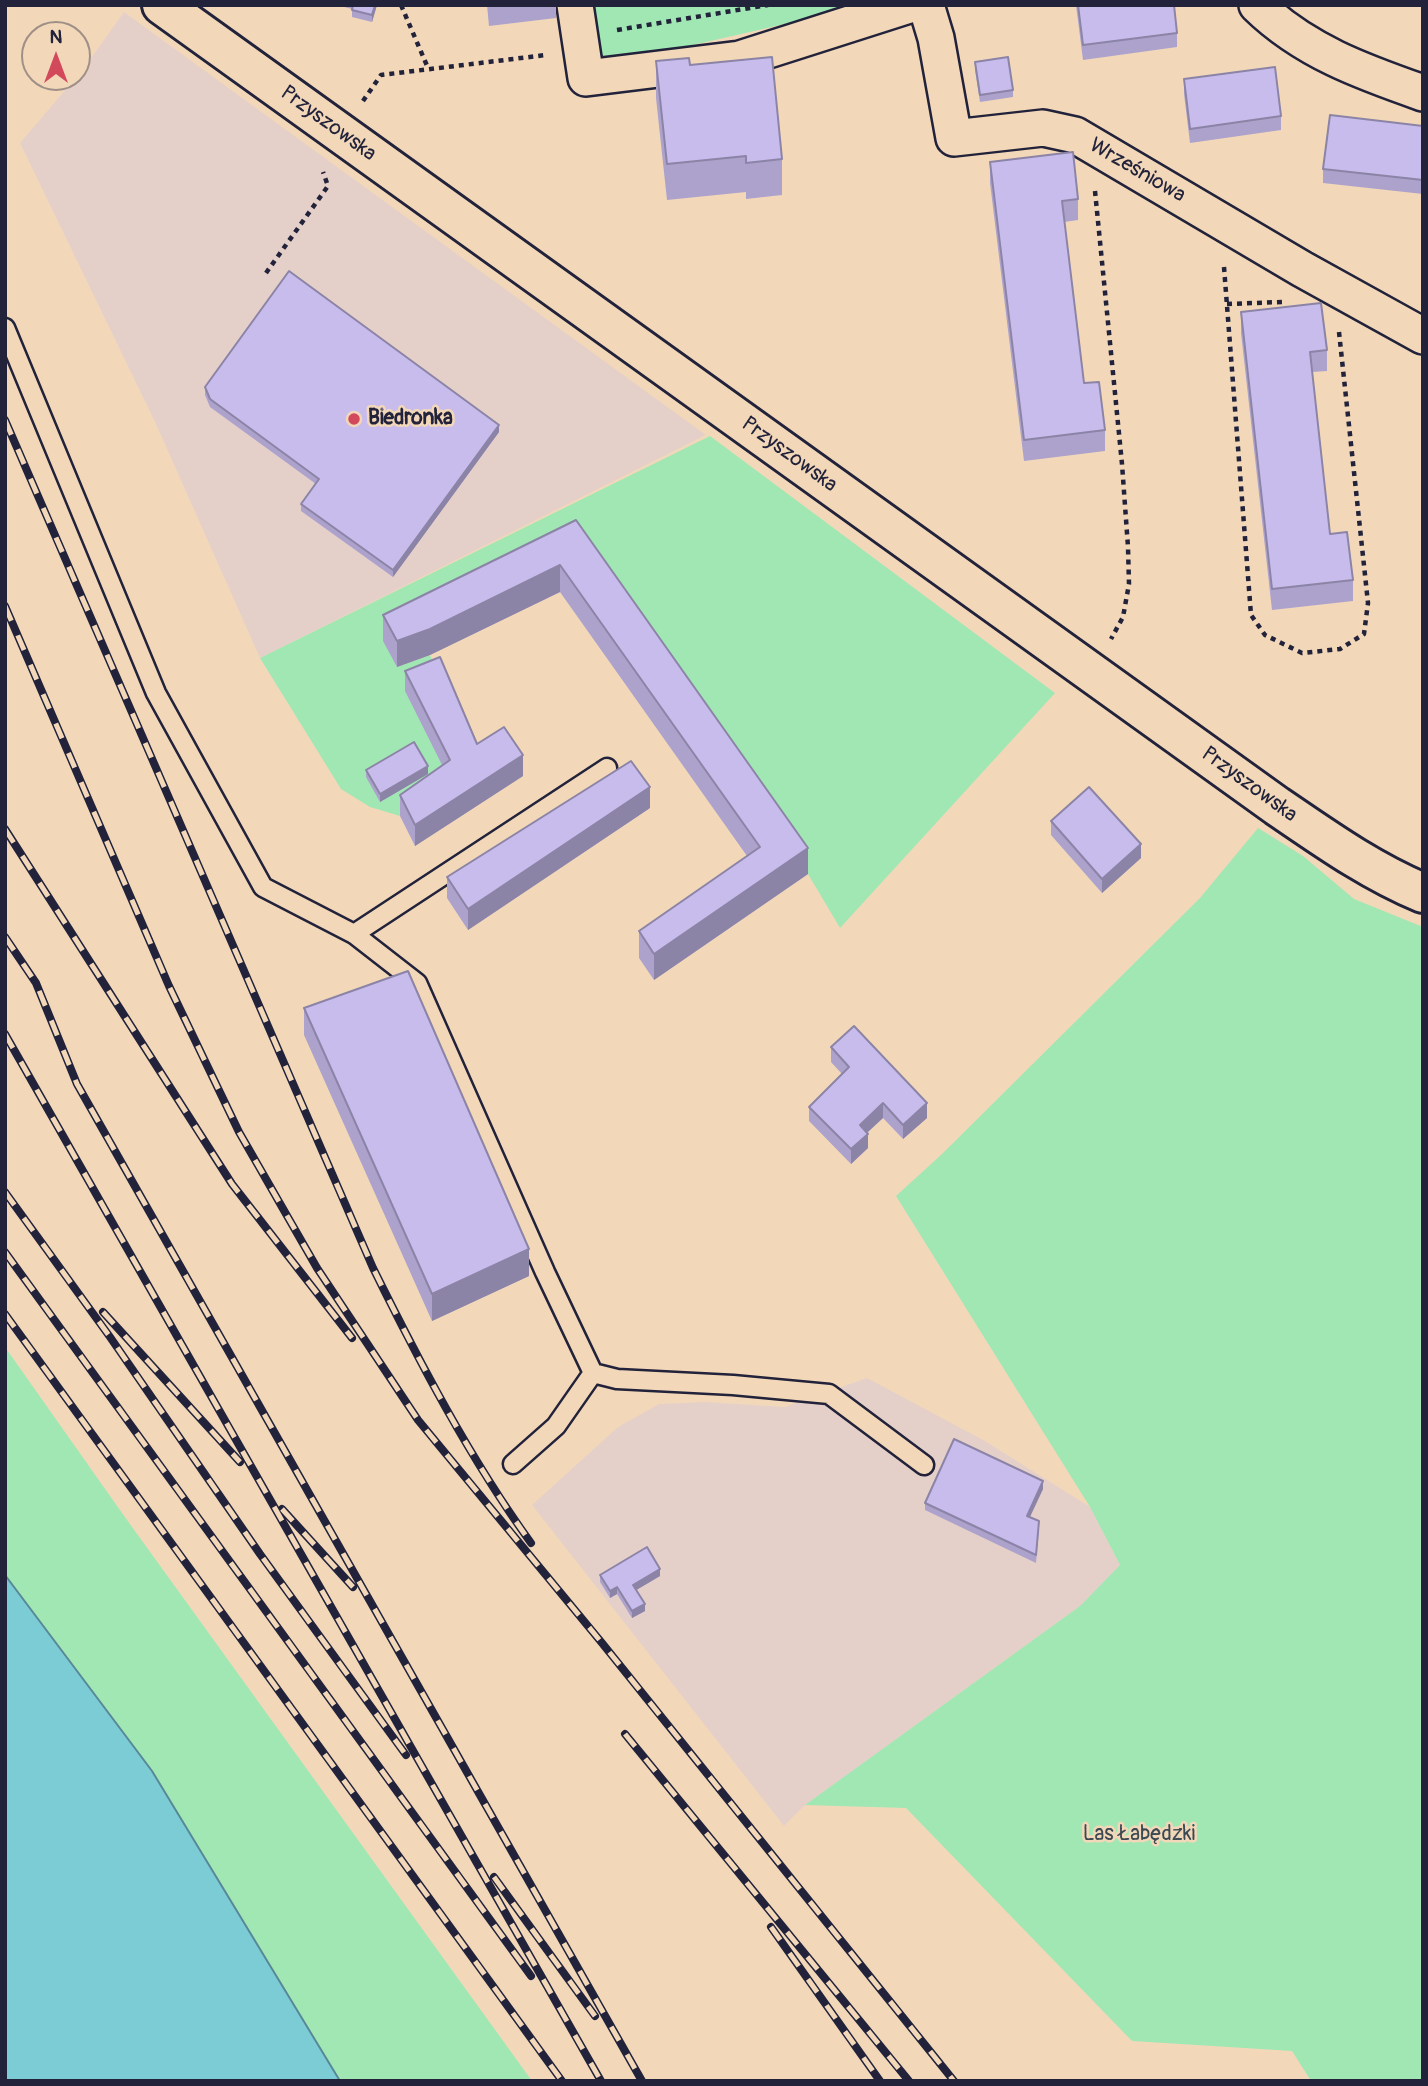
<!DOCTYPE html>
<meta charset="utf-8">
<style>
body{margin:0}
#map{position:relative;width:1428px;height:2086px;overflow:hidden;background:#f2d8b9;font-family:Pangolin,sans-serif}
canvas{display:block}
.frame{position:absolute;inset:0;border:7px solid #22223b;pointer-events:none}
.north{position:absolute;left:21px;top:21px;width:70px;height:70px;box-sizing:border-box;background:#f2d8b9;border:2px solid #9f8f87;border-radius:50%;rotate:0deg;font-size:19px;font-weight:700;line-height:28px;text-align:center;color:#22223b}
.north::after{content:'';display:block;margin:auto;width:24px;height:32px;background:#d1495b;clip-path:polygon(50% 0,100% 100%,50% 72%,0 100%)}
</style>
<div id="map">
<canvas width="1428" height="2086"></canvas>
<div class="frame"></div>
<div class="north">N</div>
</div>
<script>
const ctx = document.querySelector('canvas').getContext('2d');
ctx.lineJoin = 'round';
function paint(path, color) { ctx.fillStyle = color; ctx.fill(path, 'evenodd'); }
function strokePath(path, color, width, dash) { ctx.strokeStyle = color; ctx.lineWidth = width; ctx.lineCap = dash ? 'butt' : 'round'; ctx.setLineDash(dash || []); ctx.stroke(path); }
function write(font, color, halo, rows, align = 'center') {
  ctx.font = font + ' Pangolin,sans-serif'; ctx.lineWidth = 5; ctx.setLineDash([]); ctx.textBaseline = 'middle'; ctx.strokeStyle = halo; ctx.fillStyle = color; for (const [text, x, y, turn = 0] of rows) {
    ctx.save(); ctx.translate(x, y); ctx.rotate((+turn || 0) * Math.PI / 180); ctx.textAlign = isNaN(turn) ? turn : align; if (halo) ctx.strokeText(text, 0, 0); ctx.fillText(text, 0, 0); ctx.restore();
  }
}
paint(new Path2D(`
 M124,12l582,423 -446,223 -105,-236 -135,-279 64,-75z
 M867,1378l118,63 105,66 30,58 -40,41 -275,199 -21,21 -252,-321 86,-78 41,-23 46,-2 80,5z`), '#e5d0c9');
paint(new Path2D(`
 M593,5h275l-267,61z
 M710,436l345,257 -215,235 -32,-54 -232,-327 -179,120 33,-12 10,22 10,104 -50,35 -30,-9 -29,-18 -81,-131z
 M1258,828l45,28 51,43 69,28v1154h-112l-19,-30 -160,-10 -226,-233 -101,-3 275,-199 40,-41 -30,-58 -194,-311 46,-42 258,-256z
 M5,1347l117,166 410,568h-192l-188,-310 -147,-196z`), '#a0e7b4');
const water = new Path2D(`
 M5,1575l147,196 188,310h-335z`);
paint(water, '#7cccd6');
strokePath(water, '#588898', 2);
const lane = new Path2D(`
 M5,328l151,365 107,194 91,47 63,49 128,289 48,101 24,6 116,6 96,9 95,71
 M354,934l253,-166
 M513,1464l43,-38 37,-53`);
const street = new Path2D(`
 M575,5l11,73 154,-19 169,-54
 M926,5l10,33 18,100 89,-10 32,7 227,134 121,67
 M1257,5c47,46 106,67 166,88`);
const secondary = new Path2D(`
 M162,5l1115,801c47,32 93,65 146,87`);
strokePath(lane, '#22223b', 23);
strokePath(street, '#22223b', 40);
strokePath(secondary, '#22223b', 44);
strokePath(new Path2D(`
 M401,5l27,63
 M617,30l151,-25
 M363,101l18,-26 165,-20
 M1095,191l27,273 6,83 1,37 -6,33 -12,22
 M1224,267l27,348 14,20 37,18 38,-4 24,-15 4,-31 -29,-271
 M266,273l62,-87 -5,-14
 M1227,304l55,-2`), '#22223b', 4.5, [5, 5]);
strokePath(lane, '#f2d8b9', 18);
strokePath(street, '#f2d8b9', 35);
strokePath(secondary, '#f2d8b9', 38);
const rail = new Path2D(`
 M5,420l368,848c47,95 96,189 158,275
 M5,606l164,380 70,146 78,136 101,152 184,223 352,438
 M5,829l227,355 120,154
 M5,937l31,46 41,101 565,997
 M5,1034l596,1047
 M5,1192l105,145 150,217 146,201
 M5,1252l526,724
 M103,1312l137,150
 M5,1314l557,767
 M282,1509l71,78
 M625,1734l284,347
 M494,1877l101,139
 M771,1927l109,154`);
strokePath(rail, '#22223b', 8);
strokePath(rail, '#f2d8b9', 5, [16]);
paint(new Path2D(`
 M337,5h40l-5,17 -20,-5v-8z
 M487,5h69v13l-67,8z
 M1076,5h98l3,28v14l-94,13z
 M656,61l34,4 92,94v36l-36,4v-7l-79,8 -11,-102z
 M975,62l38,28v7l-33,5 -5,-32z
 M1184,79l97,37v14l-91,13 -6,-49z
 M1423,126v68l-100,-11v-14z
 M990,162l88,37v21l-14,2 20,161 21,47v21l-81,10 -34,-278z
 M1241,312l86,38v21l-15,1 18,162 23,46v21l-81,9 -31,-277z
 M205,387l294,45 -106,145 -92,-66v-7l15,-20 -106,-77 -5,-12z
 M576,520l232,354 -154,106 -15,-22v-27l108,-75 -187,-264 -130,63 -33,12 -14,-26v-26z
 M405,671l72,73 46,32 -108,70 -15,-30v-21l42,-30 -37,-74z
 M366,770l62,4 -48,28 -14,-25z
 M650,808l-182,122 -21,-32v-21z
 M1051,821l90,37 -39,35 -51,-58z
 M304,1008l225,268 -97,45 -128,-286z
 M831,1047l96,71 -24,21 -20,-21 -16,15 1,15 -17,16 -42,-43v-14l33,-33 -11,-12z
 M1043,1489l-13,28 9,12 -3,34 -111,-53v-7z
 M600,1575l60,1 -24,14 9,21 -13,7 -15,-24 -7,4 -10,-16z`), '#aca2cc');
paint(new Path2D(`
 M375,5h2l-5,17v-7z
 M499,425v7l-106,145v-7z
 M560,565v27l-130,63 -33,12v-26z
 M523,755v21l-108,70v-21z
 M428,766v8l-48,28v-8z
 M650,787v21l-182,122v-21z
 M1141,844v14l-39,35v-14z
 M808,848v26l-154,106v-26z
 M883,1103v15l-23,21v-14z
 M927,1103v15l-24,21v-14z
 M868,1134v14l-17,16v-15z
 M529,1249v27l-97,45v-27z
 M1043,1481v8l-16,34v-7z
 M660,1569v7l-27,16v-7z
 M617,1587v7l-7,4v-7z
 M645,1604v7l-13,7v-7z`), '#8c84a6');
const building = new Path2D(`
 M353,5h22l-3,10 -20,-5z
 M1078,5h96l3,28 -94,12z
 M772,57l10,102 -36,4v-7l-79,8 -11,-103 33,-3 1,7z
 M1008,57l5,33 -33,5 -5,-33z
 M1275,67l6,49 -91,13 -6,-50z
 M1330,115l93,11v54l-100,-11z
 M1073,152l5,47 -16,2 22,182 15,-1 6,48 -81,10 -34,-278z
 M289,271l210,154 -106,145 -92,-66 18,-25 -109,-80 -5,-12z
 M1321,303l6,47 -17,2 20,182 17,-2 6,48 -81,9 -31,-277z
 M576,520l232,328 -154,106 -15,-23 121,-84 -200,-282 -130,64 -33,12 -14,-26z
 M440,657l37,87 27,-17 19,28 -108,70 -15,-30 50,-35 -45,-89z
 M414,742l14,24 -48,28 -14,-24z
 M631,761l19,26 -182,122 -21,-32z
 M1089,787l52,57 -39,35 -51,-58z
 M408,971l121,278 -97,45 -128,-286z
 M854,1026l73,77 -24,22 -20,-22 -23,22 8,9 -17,15 -42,-42 40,-40 -18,-20z
 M954,1439l89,42 -16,35 12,5 -3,34 -111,-52z
 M647,1547l13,22 -27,16 12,19 -13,7 -15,-24 -7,4 -10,-16z`);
paint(building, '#c8bced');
strokePath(building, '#8c84a6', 2);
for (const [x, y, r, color] of [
 [354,419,7,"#d1495b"]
]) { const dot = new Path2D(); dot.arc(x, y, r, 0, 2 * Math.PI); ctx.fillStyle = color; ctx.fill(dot); strokePath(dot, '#f2d8b9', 2.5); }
write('21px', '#22223b', '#f2d8b9', [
 ["Przyszowska",328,124,36],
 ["Wrześniowa",1137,171,30],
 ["Przyszowska",789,455,36],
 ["Przyszowska",1249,785,36]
]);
write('bold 21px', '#22223b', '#f2d8b9', [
 ["Biedronka",368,419]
], 'left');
write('21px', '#3b4953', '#f2d8b9', [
 ["Las Łabędzki",1139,1835]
]);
</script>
